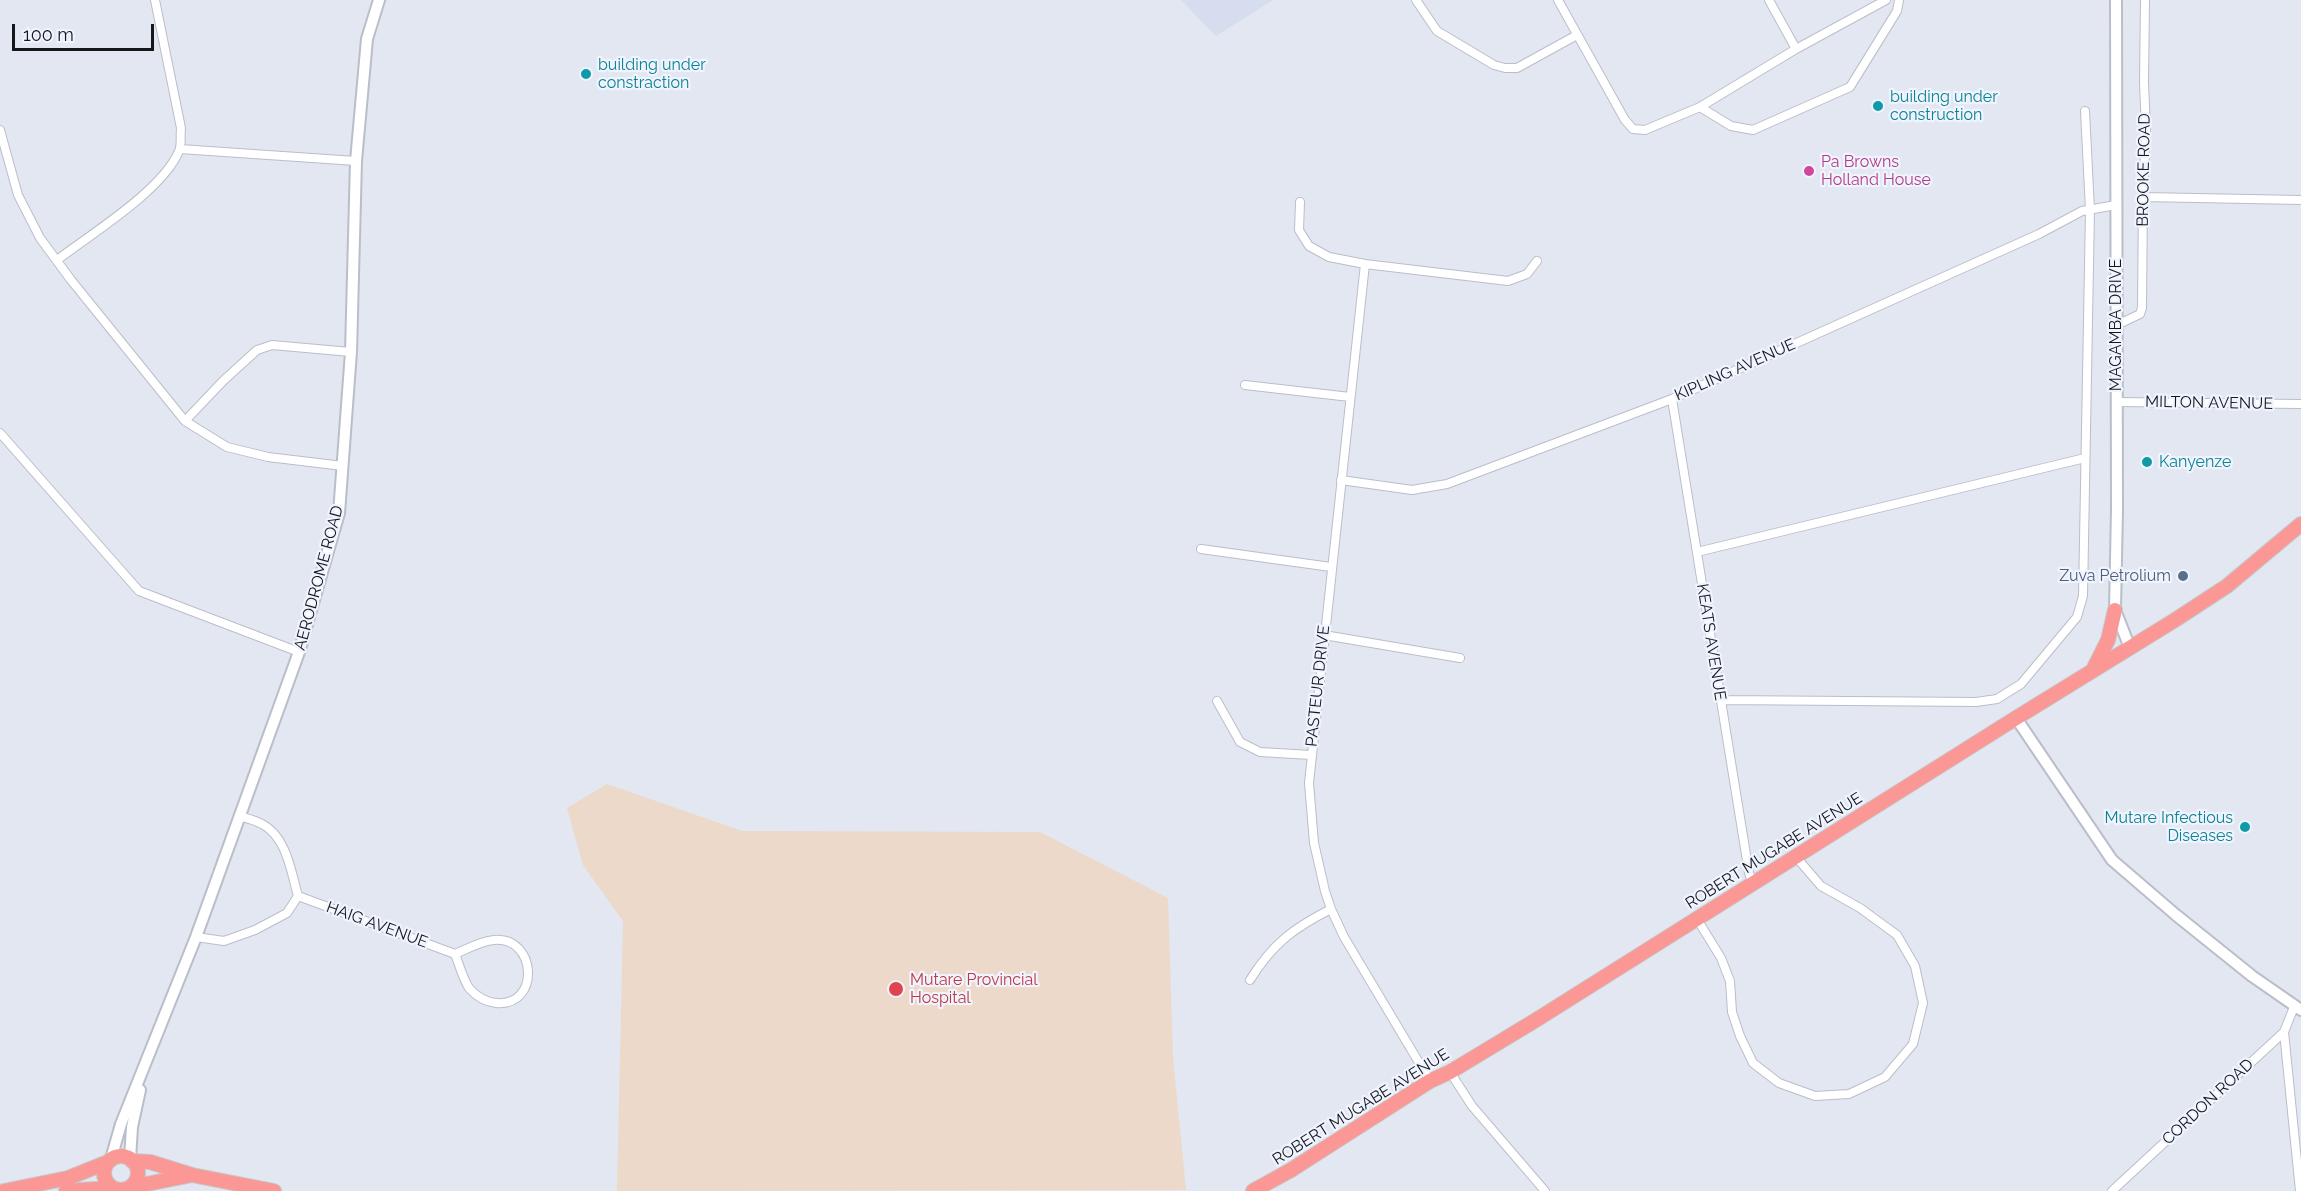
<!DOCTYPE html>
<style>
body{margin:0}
#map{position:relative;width:2301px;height:1191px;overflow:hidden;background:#e2e7f1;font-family:Raleway,sans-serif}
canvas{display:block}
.scale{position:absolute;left:12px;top:24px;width:142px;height:27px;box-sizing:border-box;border:3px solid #16171b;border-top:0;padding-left:8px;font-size:18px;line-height:21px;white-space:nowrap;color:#16171b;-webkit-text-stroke:4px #eff4ff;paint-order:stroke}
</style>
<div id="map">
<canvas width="2301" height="1191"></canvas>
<div class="scale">100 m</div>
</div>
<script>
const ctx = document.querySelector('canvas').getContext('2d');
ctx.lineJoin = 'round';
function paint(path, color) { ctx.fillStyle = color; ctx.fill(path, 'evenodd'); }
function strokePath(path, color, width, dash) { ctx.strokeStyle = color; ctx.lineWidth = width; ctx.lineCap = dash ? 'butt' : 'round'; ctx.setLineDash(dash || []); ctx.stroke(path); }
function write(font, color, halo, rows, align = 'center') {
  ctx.font = font + ' Raleway,sans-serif'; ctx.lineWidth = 4.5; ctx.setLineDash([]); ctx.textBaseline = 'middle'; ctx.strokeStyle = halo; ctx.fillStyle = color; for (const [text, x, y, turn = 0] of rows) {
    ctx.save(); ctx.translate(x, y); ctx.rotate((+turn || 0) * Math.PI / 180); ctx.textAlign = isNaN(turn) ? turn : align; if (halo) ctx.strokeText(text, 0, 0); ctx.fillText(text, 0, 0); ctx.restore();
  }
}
paint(new Path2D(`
 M1181,0h92l-57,36z`), '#d5ddee');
paint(new Path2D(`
 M607,784l135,47 298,1 128,66 5,160 13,132 -569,1 6,-270 -40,-56 -16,-57z`), '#ecd9c9');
const street = new Path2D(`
 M1416,0l21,31 57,34 11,3h12l60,-33
 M1558,0l67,120 8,9 12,1 55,-23 96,-58 90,-49
 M1769,0l27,49
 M1700,107l31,19 22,4 97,-43 47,-76 2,-11
 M0,130l18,65 22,43 31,42 114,141 42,26 41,10 75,9
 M180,149l176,12
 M2143,197l158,3
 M1300,202l-1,28 10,16 20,11 36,7 143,17 19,-7 10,-13
 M57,260c34,-26 106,-70 122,-109 3,-6 1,-16 2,-23l-26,-128
 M1365,264l-56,519 5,60 11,48 6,18 13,28 86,144
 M2117,325l23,-11 2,-6 1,-111 3,-68 -2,-46 1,-83
 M1245,385l105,12
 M1672,399l77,474 4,11
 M2116,402l185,2
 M185,421l38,-40 34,-31 15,-5 79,7
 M0,433l139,158 160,61
 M1341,480l71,10 35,-6 225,-85 367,-165 43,-23 34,-6
 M1201,549l130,18
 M1697,552l388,-94
 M1324,635l136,23
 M1721,700l255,2 21,-3 24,-15 56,-67 6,-21 7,-386 -5,-99
 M1217,701l23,41 20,10 51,3
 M298,896l157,58c12,-5 26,-13 39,-14 43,-4 47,67 2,63 -10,-1 -20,-7 -27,-15 -6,-9 -10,-24 -14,-34
 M1697,919l24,39 9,23 2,31 8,24 13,27 26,20 36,13 34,-2 36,-17 28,-33 10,-41 -8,-37 -18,-31 -37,-27 -39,-22 -25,-29
 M196,937l28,4 31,-11 32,-17 11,-17c-7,-24 -11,-59 -36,-72 -7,-4 -16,-6 -23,-8
 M1250,980c23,-37 44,-52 81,-71
 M2284,1032l16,159
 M1450,1072l22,34 73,85
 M2112,1191l172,-159 10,-25`);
const secondary = new Path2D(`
 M2116,0l1,509 -2,101 15,38
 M2016,718l96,142 64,55 76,61 49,34
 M111,1159l10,-35 75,-187 103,-285 40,-139 12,-161 5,-191 11,-122 12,-39
 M130,1159l2,-32 8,-37`);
const highway = new Path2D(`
 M2094,668l14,-28 7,-30
 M104 1173a17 17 0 1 1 34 0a17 17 0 1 1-34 0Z
 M132,1161l18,1 42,13 82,16
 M131,1187l61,-12
 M4,1191l64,-13 40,-16
 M66,1191l45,-3
 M1253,1191l38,-21 139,-89 20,-9 86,-52 480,-302 159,-98 52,-34 74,-62`);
strokePath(street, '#babec9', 10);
strokePath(secondary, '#babec9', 14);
strokePath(highway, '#c7c7c8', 16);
strokePath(street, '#fff', 8);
strokePath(secondary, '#fff', 10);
strokePath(highway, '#fb9795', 14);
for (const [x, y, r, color] of [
 [586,74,6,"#0f9aa8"],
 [1878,106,6,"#0f9aa8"],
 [1809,171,6,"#d1479c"],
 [2147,462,6,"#0f9aa8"],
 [2183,576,6,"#5c6f8a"],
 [2245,827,6,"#0f9aa8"],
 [896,989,8,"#e0444e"]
]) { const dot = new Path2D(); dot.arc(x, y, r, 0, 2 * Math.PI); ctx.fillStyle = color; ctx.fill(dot); strokePath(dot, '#eff4ff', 2); }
write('16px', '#0d838f', '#eff4ff', [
 ["building under",598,65],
 ["constraction",598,83],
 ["building under",1890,97],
 ["construction",1890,115],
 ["Kanyenze",2159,462],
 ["Mutare Infectious",2233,818,"right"],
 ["Diseases",2233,836,"right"]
], 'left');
write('16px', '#b23c85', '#eff4ff', [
 ["Pa Browns",1821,162],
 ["Holland House",1821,180]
], 'left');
write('16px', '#16171b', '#eff4ff', [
 ["BROOKE ROAD",2144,170,-89],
 ["MAGAMBA DRIVE",2116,325,-90],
 ["KIPLING AVENUE",1735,370,-24],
 ["MILTON AVENUE",2209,403,1],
 ["AERODROME ROAD",319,578,-75],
 ["KEATS AVENUE",1711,642,81],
 ["PASTEUR DRIVE",1318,686,-84],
 ["ROBERT MUGABE AVENUE",1774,851,-32],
 ["HAIG AVENUE",377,925,20],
 ["CORDON ROAD",2208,1102,-43],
 ["ROBERT MUGABE AVENUE",1361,1107,-32]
]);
write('16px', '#4e5e75', '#eff4ff', [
 ["Zuva Petrolium",2171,576]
], 'right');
write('16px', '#be3a42', '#eff4ff', [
 ["Mutare Provincial",910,980],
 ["Hospital",910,998]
], 'left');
</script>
